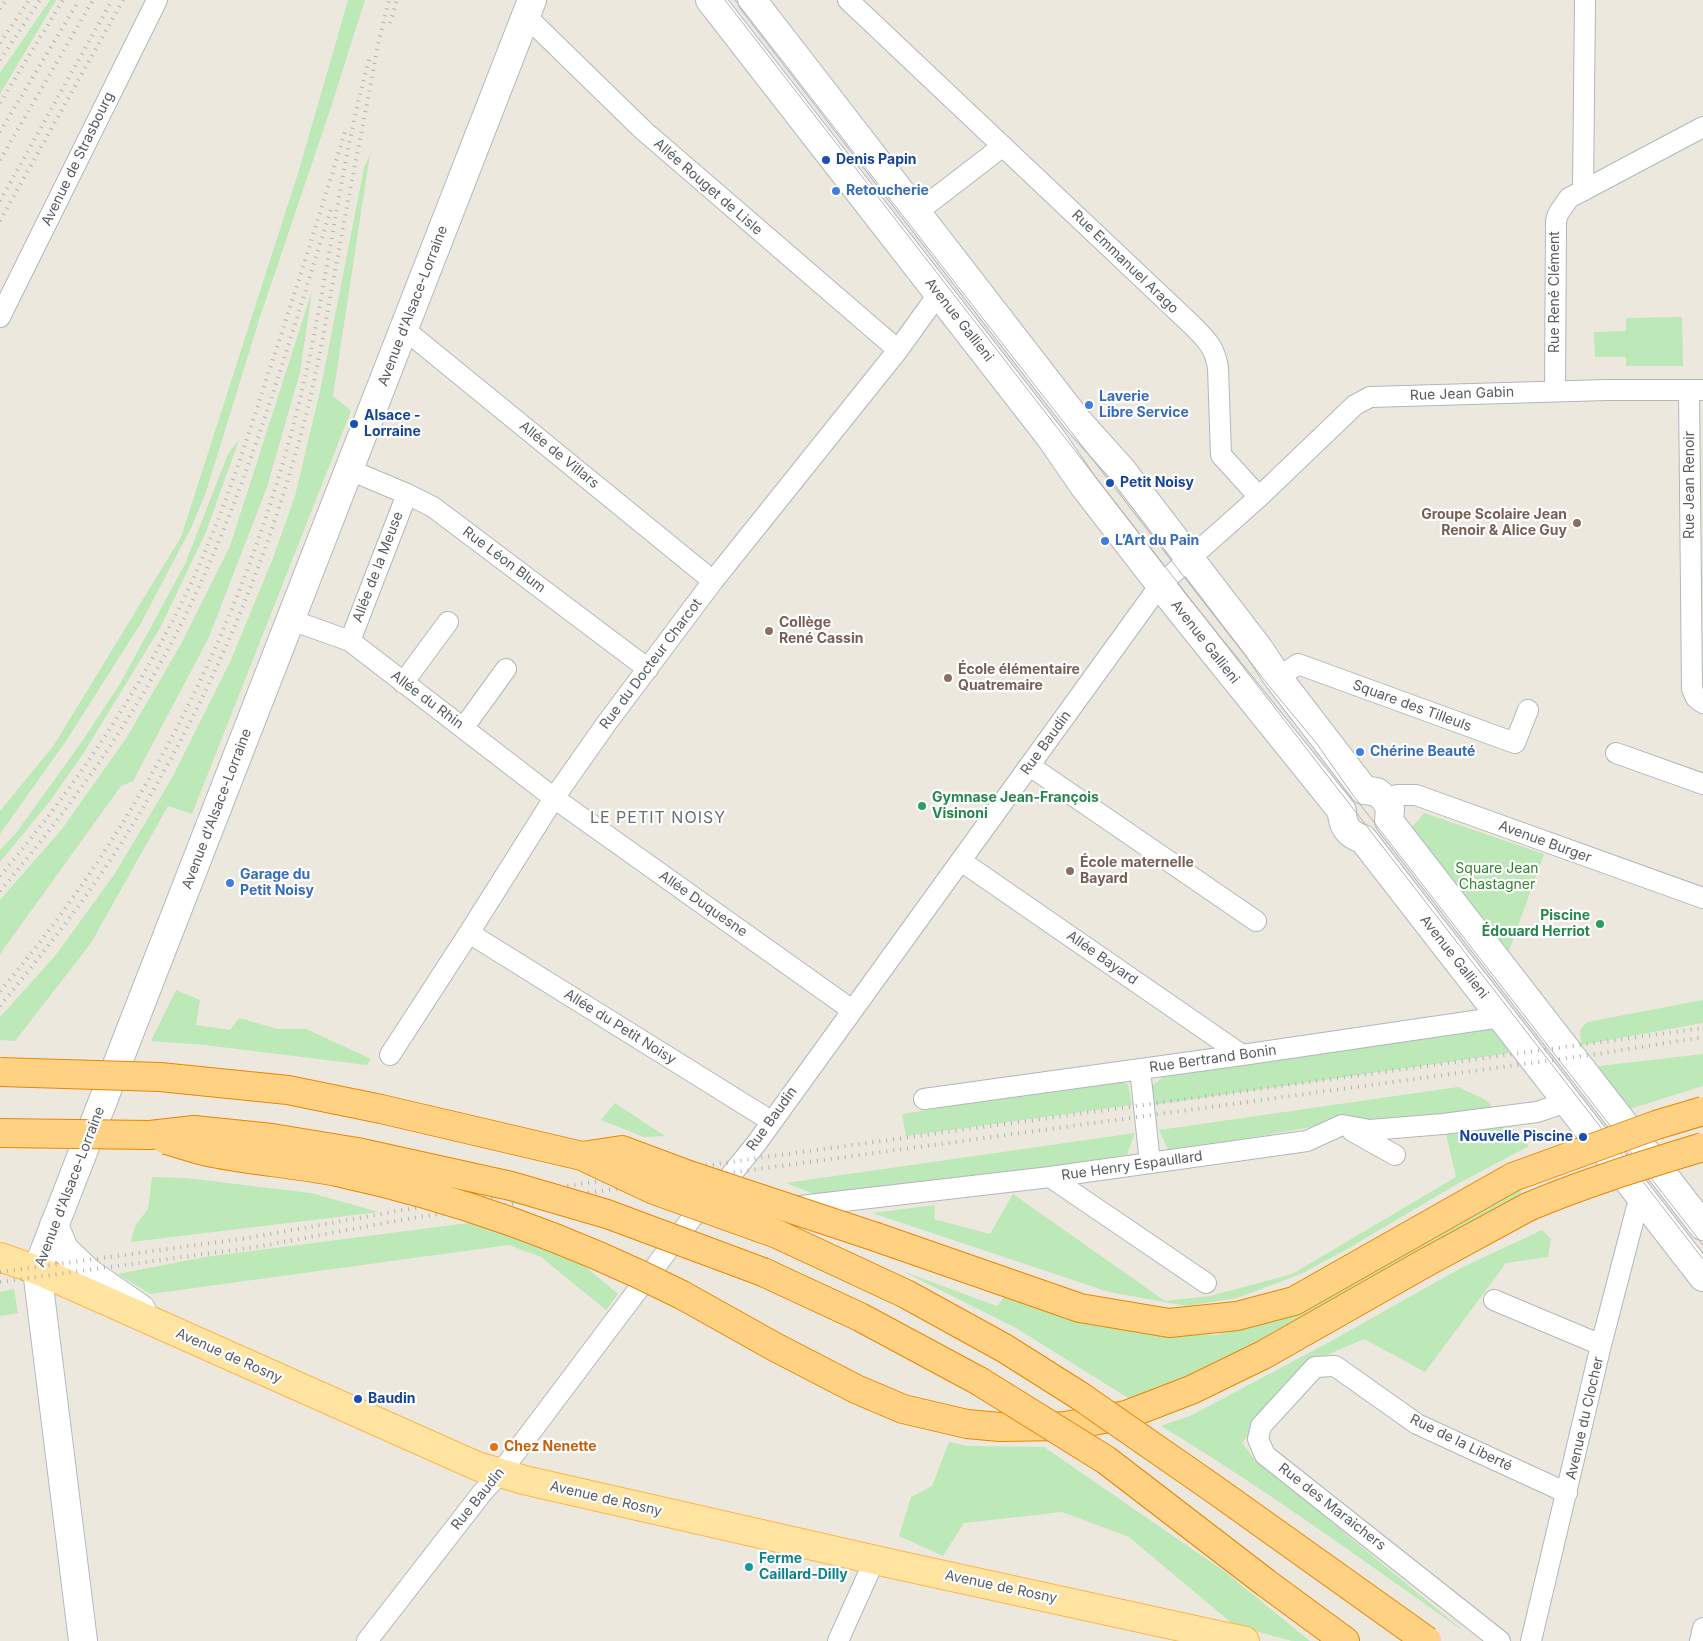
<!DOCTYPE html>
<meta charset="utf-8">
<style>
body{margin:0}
canvas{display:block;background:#ede8de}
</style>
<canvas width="1703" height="1641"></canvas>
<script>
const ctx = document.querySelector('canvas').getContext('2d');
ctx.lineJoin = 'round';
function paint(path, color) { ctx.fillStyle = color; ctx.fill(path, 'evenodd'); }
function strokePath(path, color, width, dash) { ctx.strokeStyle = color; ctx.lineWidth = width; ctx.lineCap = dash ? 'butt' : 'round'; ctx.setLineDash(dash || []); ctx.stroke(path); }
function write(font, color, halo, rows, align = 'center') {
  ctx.font = font + ' Inter,sans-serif'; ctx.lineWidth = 4.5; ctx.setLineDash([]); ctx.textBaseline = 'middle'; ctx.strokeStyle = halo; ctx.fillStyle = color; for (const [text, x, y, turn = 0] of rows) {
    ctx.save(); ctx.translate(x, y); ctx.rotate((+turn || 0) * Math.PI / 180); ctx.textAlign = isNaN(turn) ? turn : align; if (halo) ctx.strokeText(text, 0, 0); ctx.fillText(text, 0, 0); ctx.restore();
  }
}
paint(new Path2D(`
 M50,0h6l-56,94v-21z
 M348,0h17l-34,107 -72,213 -53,172 -14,34 -51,97 -75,118 -66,93v-23l54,-66 127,-208 118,-367z
 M370,154l-37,242 18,15 -159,403 -24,-8 -77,137 -76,98 -15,-1v-23l55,-61 59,-81 58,-97 59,-118 42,-102 22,-62 26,-109 43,-219z
 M312,291l-12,81 -33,115 -58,150 -76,144 -12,5 -121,168v-54l62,-71 65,-92 55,-95 48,-96z
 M1682,317l1,49h-57v-9h-31l-1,-25 32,-1v-13z
 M239,440l-33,92 -46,96 -77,126 -33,47 -50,61v-12l16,-17 65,-90 39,-59 65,-120 43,-110z
 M1424,813l120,41 -35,97 -97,-124z
 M176,990l24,10 -4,25 34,5 9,-12 39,11h28l65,30 -4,6 -162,-20 -54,-4z
 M1703,1000v23l-122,22 -1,-15 7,-8z
 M1493,1026l17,27 -358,52 -1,-18 12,-10z
 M1703,1054v32l-80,25 -32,-44z
 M1117,1080l11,4 4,21 -226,31 -4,-22z
 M1458,1087l28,13 43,46 -72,38 -108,64 -48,26 -64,24 -51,8 -77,-14 -237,-79 63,-8 -1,14 56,15 23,-40 152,107 45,-5 82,-22 164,-97 -13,-56 -126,5 -148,26 -10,-22z
 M615,1103l50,33 -21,1 -43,-17z
 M1135,1133l-8,22 -295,46 -46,-18z
 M152,1177l34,1 125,15 68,19 -248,30 4,-16 13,-17z
 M1520,1188l3,10 -302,168 -88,35 -117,-73 -114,-57 95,35 7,-9 86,26 56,10 69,2 48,-12z
 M484,1221l83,30 51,43 -12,16 -65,-53 -32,-12 -359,49 -32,-20 87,-17z
 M1542,1230l9,9 -3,18 -42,6 -81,109 -61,-33 -42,18 -37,32 -43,54 13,17 23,18 187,154c-100,-70 -199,-143 -304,-206l31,-11 141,-75 128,-72z
 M14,1289l4,24 -18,3v-24z
 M949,1442l18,4 77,1 180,124 86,70h-18l-58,-16 -105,-88 -67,-25 -98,11 -21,33 -44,-20 12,-39 21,-11z`), '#bde8b7');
const street = new Path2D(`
 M848,0l345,326c14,14 22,22 25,42l3,87 38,42
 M526,16l117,114 255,220
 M1583,191l2,-191
 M916,213l87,-67
 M0,317l157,-317
 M404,329l309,252
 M1689,390l3,299 4,9 7,5
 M1555,391l1,-170 2,-7 11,-16 134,-71
 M350,470l57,24 26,13 215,162
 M291,620l59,21 204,157 298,212
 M350,641l57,-147
 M1278,678l20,-14 217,79 13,-33
 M403,683l45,-61
 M464,727l42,-58
 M1616,753l87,31
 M1030,766l226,155
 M1385,799l12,-4h19l287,103
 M961,861l281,194
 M469,933l302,188
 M390,1055l79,-122 85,-135 52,-74 107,-143 185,-231 41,-57
 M1140,1069l10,94
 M924,1099l318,-44 259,-38
 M1352,1131l43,24
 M1050,1177l156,106
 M792,1207l258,-30 257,-36 35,-16 28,5 73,-6 94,-12 30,-10
 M1494,1300l107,45
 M367,1641l115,-148 18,-20 192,-255 34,-37 30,-37 404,-559 99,-88 96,-92 15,-8 237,-7h96
 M838,1641l37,-82
 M1500,1641l-235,-186 -7,-16 3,-13 54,-59 20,-1 82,58 150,69
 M1531,1641l70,-296 39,-150
 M1700,1641l3,-13`);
const secondary = new Path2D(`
 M710,0l341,438 33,48 92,119 166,206c0,14 6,24 21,28l340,438
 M752,0l325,420 44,49 138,180 19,29 86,112 13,2 8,7 5,10 -1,12 14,18 300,387
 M54,1225l10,24 25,24 52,36
 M83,1641l-46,-371 495,-1270`);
const primary = new Path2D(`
 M0,1257l37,13 440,196 47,14 369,84 352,77`);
const highway = new Path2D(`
 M876,1237l204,71 89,15 68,-7 57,-15 219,-124
 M763,1272l97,45 119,64
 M682,1295l93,52 81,42 47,20 64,15 33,3 65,-1 61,-11 65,-25 72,-35 162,-92 103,-56
 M1266,1583l79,58`);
strokePath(street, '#b2b7bb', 22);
strokePath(secondary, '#b4bac0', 30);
strokePath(primary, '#ffb545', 30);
strokePath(highway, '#eb8500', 30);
strokePath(street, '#fff', 20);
strokePath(secondary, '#fff', 28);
strokePath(primary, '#ffe4a1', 28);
strokePath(highway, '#ffd183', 28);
strokePath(new Path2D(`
 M725,0l978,1259
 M735,0l534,686 48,58 35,50 351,451`), '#b1b2b3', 1);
strokePath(new Path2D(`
 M0,9l6,-9
 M390,23l7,-23
 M0,43l29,-43
 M0,60l40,-60
 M0,103l63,-103
 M0,132l79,-132
 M0,160l93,-160
 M0,201l112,-201
 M0,221l123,-221
 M0,876c77,-91 144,-191 194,-299 30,-66 52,-134 74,-203 27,-80 52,-161 77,-242
 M0,891c73,-86 139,-179 188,-281 62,-128 100,-266 143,-401
 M0,991c148,-173 253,-387 304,-609 25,-108 36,-219 66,-326
 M0,1006c39,-48 77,-95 111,-147 82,-125 147,-270 187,-414 18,-62 28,-126 40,-190 12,-68 27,-137 39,-206l12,-49
 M0,1272l248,-34 161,-29 356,-52 938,-129
 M0,1282l256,-35 156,-29 273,-39 912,-125 106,-17`), '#b1b2b3', 4, [1, 6]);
const highwayBridge = new Path2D(`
 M0,1072l160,5 128,13 93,19 201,47 72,34 123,44 129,60 98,54 76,48 134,93 213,152
 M0,1133l150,2 44,-5 78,8 85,14 154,34 96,28 156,58
 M166,1140c15,4 31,10 47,13 41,8 83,11 124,19 121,26 234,67 345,123
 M582,1156l40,-6 67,25 187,62
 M1513,1177l143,-52 47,-14
 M1528,1207c56,-24 116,-42 175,-60
 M979,1381l127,79 160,123`);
strokePath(highwayBridge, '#eb8500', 30, []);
strokePath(highwayBridge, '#ffd183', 28);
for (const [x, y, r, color] of [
 [826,160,5,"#1a4fb4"],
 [836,191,5,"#3f7fe0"],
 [1089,405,5,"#3f7fe0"],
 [354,424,5,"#1a4fb4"],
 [1110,483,5,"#1a4fb4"],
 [1577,523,5,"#8d6e63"],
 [1105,541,5,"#3f7fe0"],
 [769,631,5,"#8d6e63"],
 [948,678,5,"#8d6e63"],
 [1360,752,5,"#3f7fe0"],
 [922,806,5,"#2e9e5b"],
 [1070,871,5,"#8d6e63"],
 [230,883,5,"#3f7fe0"],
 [1600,924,5,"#2e9e5b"],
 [1583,1137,5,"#1a4fb4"],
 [358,1399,5,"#1a4fb4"],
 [494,1447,5,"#e8710a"],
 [749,1567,5,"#0f9aa8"]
]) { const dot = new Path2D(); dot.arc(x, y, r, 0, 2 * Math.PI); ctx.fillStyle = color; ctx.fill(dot); strokePath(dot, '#fff', 2); }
write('14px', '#575d62', '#fff', [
 ["Avenue de Strasbourg",78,159,-64],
 ["Allée Rouget de Lisle",708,187,41],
 ["Rue Emmanuel Arago",1125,262,44],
 ["Rue René Clément",1555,292,-90],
 ["Avenue d'Alsace-Lorraine",413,306,-69],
 ["Avenue Gallieni",959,320,52],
 ["Rue Jean Gabin",1462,394,-2],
 ["Allée de Villars",559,455,39],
 ["Rue Jean Renoir",1690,485,-90],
 ["Rue Léon Blum",504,560,37],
 ["Allée de la Meuse",378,567,-69],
 ["Avenue Gallieni",1205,642,52],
 ["Rue du Docteur Charcot",651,664,-53],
 ["Allée du Rhin",427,700,37],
 ["Square des Tilleuls",1412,706,20],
 ["Rue Baudin",1046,743,-54],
 ["Avenue d'Alsace-Lorraine",217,809,-69],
 ["Avenue Burger",1545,842,20],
 ["Allée Duquesne",703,904,35],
 ["Avenue Gallieni",1454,957,52],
 ["Allée Bayard",1102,958,35],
 ["Allée du Petit Noisy",620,1027,32],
 ["Rue Bertrand Bonin",1213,1059,-8],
 ["Rue Baudin",772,1119,-54],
 ["Rue Henry Espaullard",1132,1166,-8],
 ["Avenue d'Alsace-Lorraine",70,1187,-69],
 ["Avenue de Rosny",229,1356,24],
 ["Avenue du Clocher",1585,1418,-77],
 ["Rue de la Liberté",1461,1443,26],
 ["Rue Baudin",478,1499,-51],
 ["Avenue de Rosny",606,1499,13],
 ["Rue des Maraichers",1332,1507,38],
 ["Avenue de Rosny",1001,1587,12]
]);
write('bold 14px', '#164399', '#fff', [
 ["Denis Papin",836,160],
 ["Alsace -",364,416],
 ["Lorraine",364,432],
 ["Petit Noisy",1120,483],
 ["Nouvelle Piscine",1573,1137,"right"],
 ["Baudin",368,1399]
], 'left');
write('bold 14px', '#366cbe', '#fff', [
 ["Retoucherie",846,191],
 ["Laverie",1099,397],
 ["Libre Service",1099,413],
 ["L’Art du Pain",1115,541],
 ["Chérine Beauté",1370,752],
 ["Garage du",240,875],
 ["Petit Noisy",240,891]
], 'left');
write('bold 14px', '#785e54', '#fff', [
 ["Groupe Scolaire Jean",1567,515,"right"],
 ["Renoir & Alice Guy",1567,531,"right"],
 ["Collège",779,623],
 ["René Cassin",779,639],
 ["École élémentaire",958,670],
 ["Quatremaire",958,686],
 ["École maternelle",1080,863],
 ["Bayard",1080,879]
], 'left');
write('bold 14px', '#27864d', '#fff', [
 ["Gymnase Jean-François",932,798],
 ["Visinoni",932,814],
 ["Piscine",1590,916,"right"],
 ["Édouard Herriot",1590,932,"right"]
], 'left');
write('14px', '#31862b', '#fff', [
 ["Square Jean",1497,869],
 ["Chastagner",1497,885]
]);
write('bold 14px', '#c56008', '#fff', [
 ["Chez Nenette",504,1447]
], 'left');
write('bold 14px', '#0d838f', '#fff', [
 ["Ferme",759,1559],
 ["Caillard-Dilly",759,1575]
], 'left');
ctx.letterSpacing = '1px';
write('16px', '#686f74', '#fff', [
 ["LE PETIT NOISY",658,818]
]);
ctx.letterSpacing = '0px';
</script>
